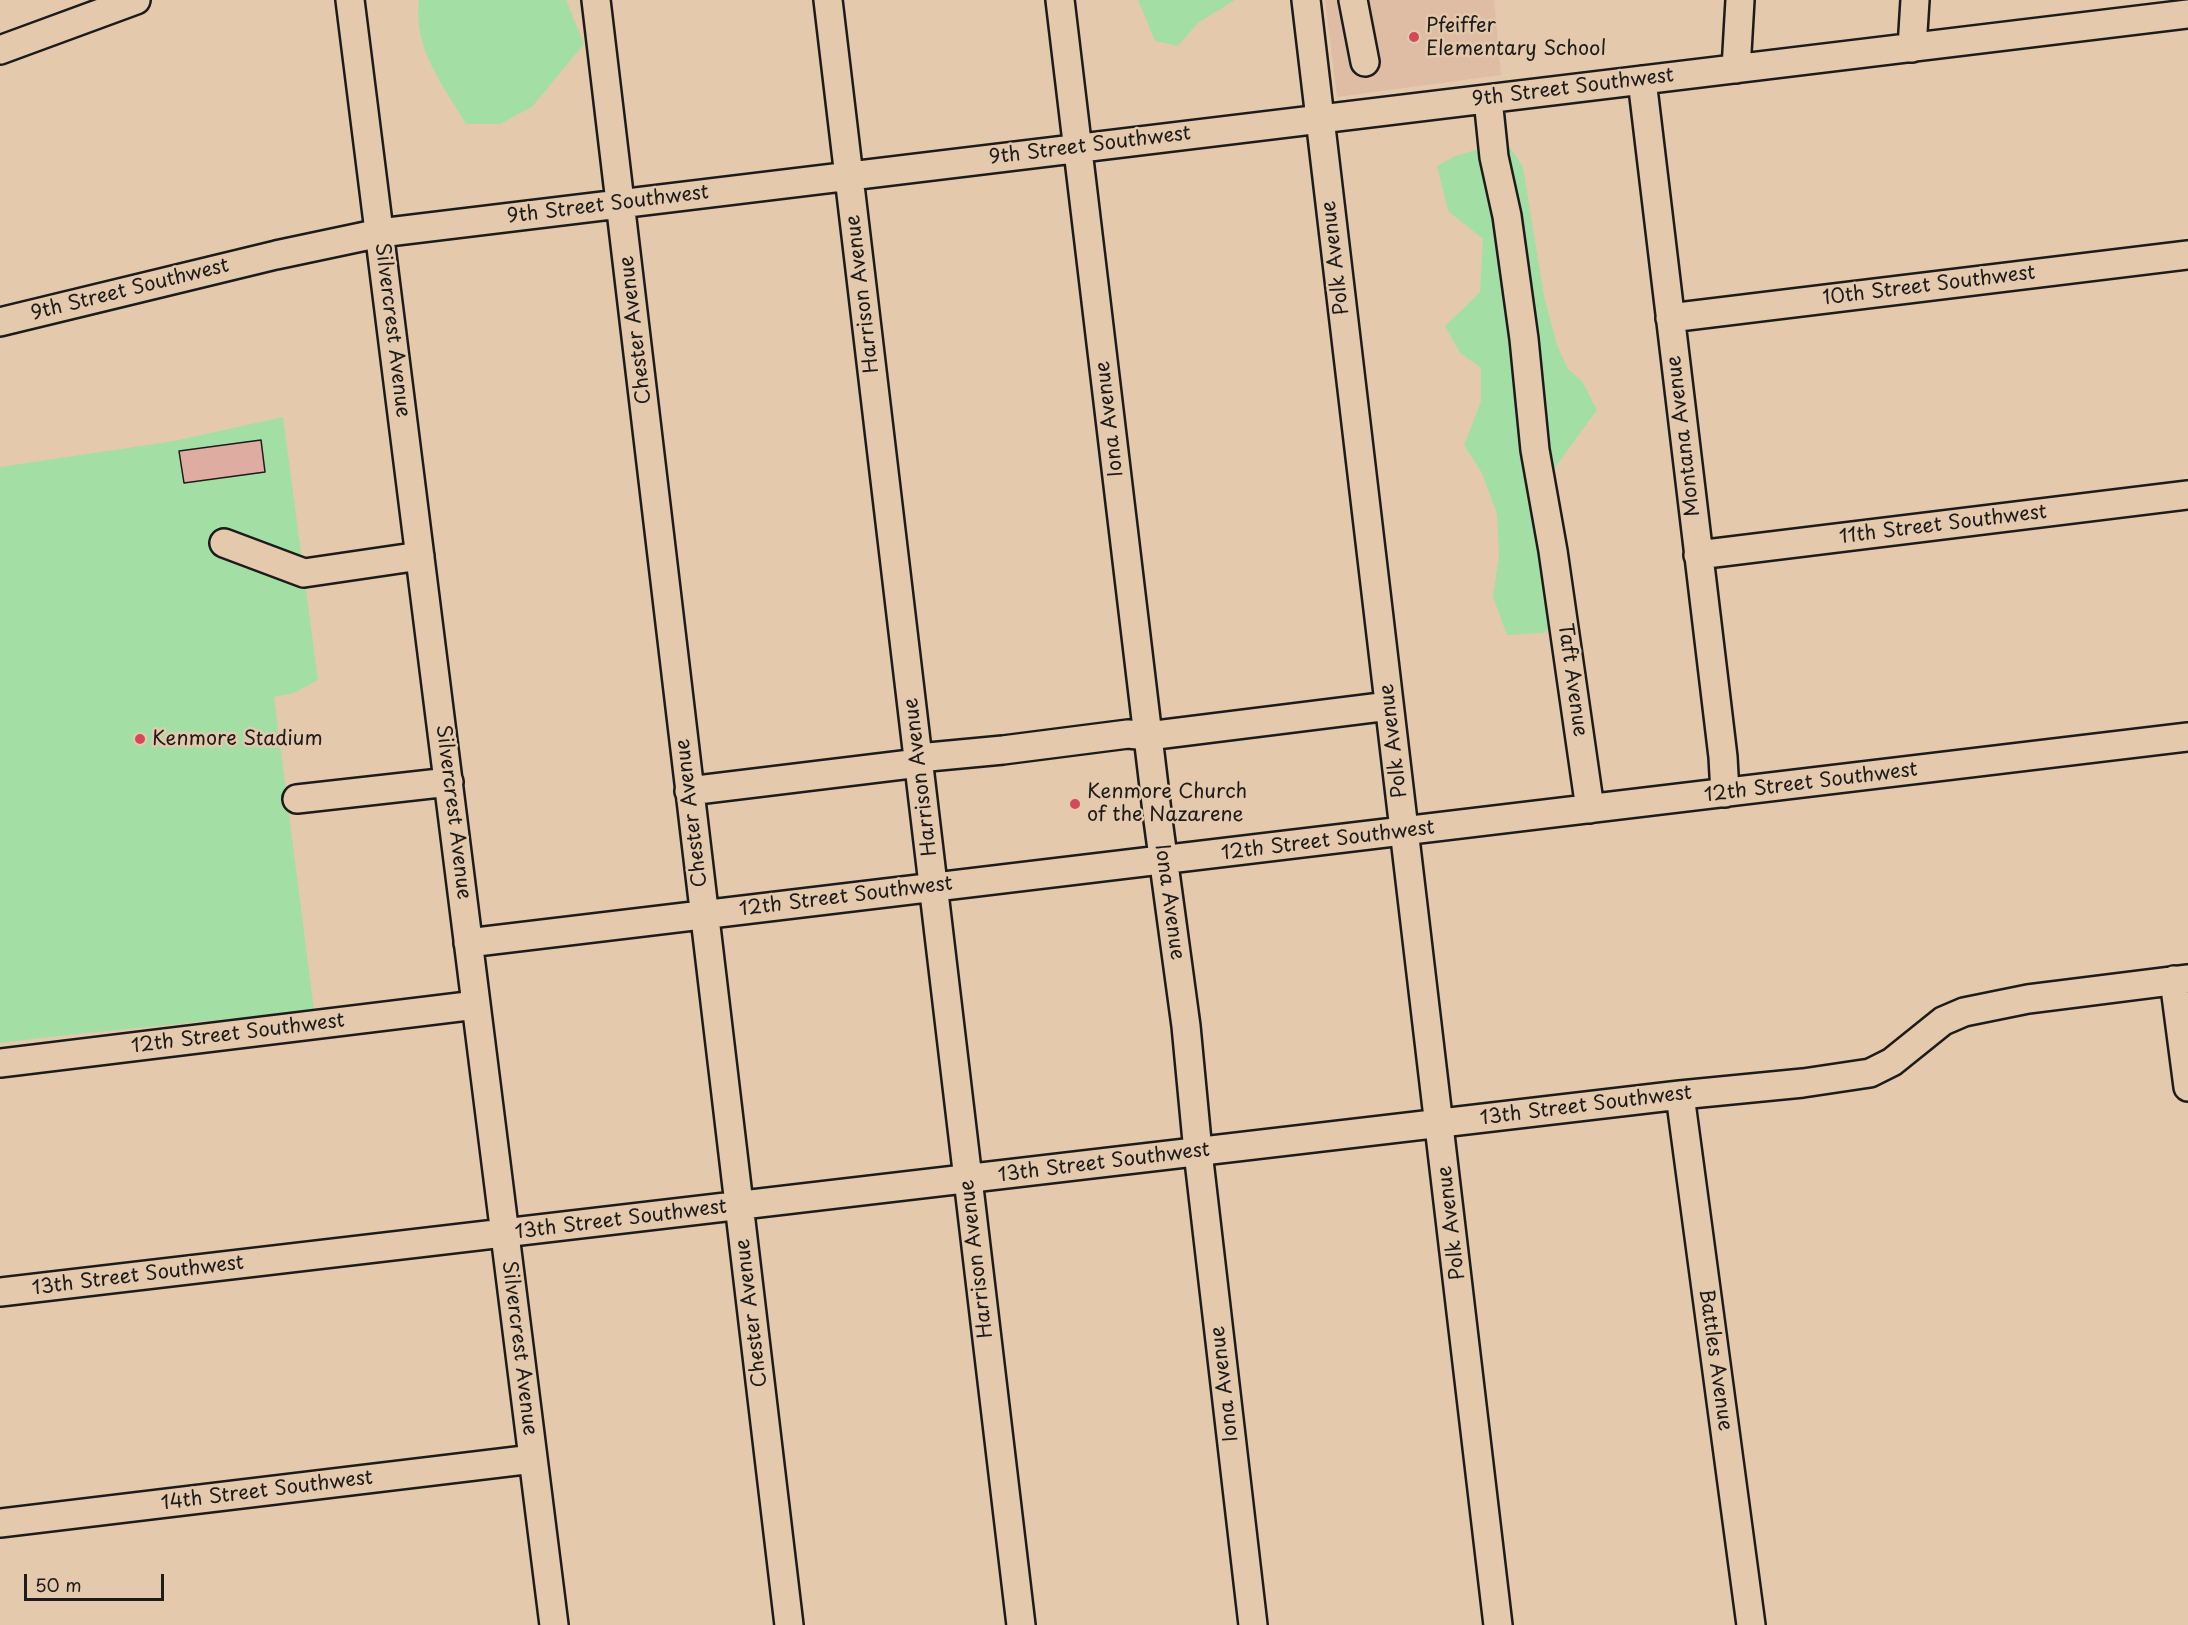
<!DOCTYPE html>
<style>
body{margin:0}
#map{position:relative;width:2188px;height:1625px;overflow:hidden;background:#e5c9ac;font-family:"Playpen Sans",sans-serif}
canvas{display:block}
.scale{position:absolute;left:24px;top:1574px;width:140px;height:27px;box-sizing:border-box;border:3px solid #1c1c1c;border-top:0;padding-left:8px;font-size:18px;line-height:21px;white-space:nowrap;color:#1c1c1c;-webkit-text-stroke:4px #e5c9ac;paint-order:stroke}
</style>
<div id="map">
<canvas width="2188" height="1625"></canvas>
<div class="scale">50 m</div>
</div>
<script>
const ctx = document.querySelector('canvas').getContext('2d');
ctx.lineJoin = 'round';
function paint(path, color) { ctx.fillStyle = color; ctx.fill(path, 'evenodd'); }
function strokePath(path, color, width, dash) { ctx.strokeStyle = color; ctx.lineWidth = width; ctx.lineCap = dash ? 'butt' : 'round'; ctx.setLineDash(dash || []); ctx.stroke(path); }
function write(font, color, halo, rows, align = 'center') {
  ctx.font = font + ' "Playpen Sans",sans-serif'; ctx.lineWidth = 5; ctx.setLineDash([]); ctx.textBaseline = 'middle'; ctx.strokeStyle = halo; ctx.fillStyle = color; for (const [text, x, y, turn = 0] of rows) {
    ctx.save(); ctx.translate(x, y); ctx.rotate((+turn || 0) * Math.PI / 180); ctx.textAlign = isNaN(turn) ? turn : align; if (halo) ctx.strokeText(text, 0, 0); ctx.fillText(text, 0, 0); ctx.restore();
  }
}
paint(new Path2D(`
 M1325,0h169l7,75 -164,22z`), '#dfbda5');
paint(new Path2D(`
 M419,0h147l18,44 -52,63 -32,17h-34c-24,-41 -53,-75 -47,-124z
 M1138,0h97l-37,23 -20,23 -23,-5z
 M1506,141l17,26 21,129 13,49 11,24 14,12 15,29 -43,59 6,77 17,65 -34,22 -36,2 -14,-38 6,-42 -2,-41 -15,-41 -18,-28 17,-44v-33l-21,-15 -15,-27 35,-34 3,-53 -35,-28 -11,-45 18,-10z
 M283,417l35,263 -24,13 -20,4 40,313c-105,12 -210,20 -314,33v-576l174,-26z`), '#a3dfa5');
const building = new Path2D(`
 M261,440l4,32 -81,11 -5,-32z`);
paint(building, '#deaca0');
strokePath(building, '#1c1c1c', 1.5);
const minor = new Path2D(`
 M350,0l204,1625
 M596,0l193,1625
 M828,0l193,1625
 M1060,0l98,820 28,206 12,126 55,473
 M1306,0l192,1625
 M1353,0l12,62
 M1912,48l3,-48
 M0,50l136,-50
 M1736,69l4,-69
 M1642,80l81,677 2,36
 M1488,99l6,58 13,59 17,123 11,111 18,101 37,258
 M1670,318l518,-63
 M0,322l276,-67 104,-22 1808,-219
 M224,543l80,30 116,-17
 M1698,555l490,-60
 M918,758l85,-8 125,-16 20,2 241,-30
 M689,791l230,-28
 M297,799l152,-17
 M468,943l1720,-206
 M2174,980l14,107
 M0,1063l476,-58
 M1680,1095l71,530
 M0,1292l1680,-197 123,-12 67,-10 22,-11 51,-41 21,-9 64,-13 160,-20
 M0,1523l533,-64`);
strokePath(minor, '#1c1c1c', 32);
strokePath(minor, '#e5c9ac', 27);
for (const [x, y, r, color] of [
 [1414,37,6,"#d1495b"],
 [140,739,6,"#d1495b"],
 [1075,804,6,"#d1495b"]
]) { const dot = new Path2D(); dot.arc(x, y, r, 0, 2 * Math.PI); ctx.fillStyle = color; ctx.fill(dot); strokePath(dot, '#e5c9ac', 2); }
write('20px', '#1c1c1c', '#e5c9ac', [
 ["Pfeiffer",1426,26],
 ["Elementary School",1426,49],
 ["Kenmore Stadium",152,739],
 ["Kenmore Church",1087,792],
 ["of the Nazarene",1087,815]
], 'left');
write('20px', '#1c1c1c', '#e5c9ac', [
 ["9th Street Southwest",1573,88,-7],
 ["9th Street Southwest",1090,146,-7],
 ["9th Street Southwest",608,205,-7],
 ["Polk Avenue",1336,258,-97],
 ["10th Street Southwest",1929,286,-7],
 ["9th Street Southwest",130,290,-14],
 ["Harrison Avenue",863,294,-97],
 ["Silvercrest Avenue",392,330,83],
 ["Chester Avenue",636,330,-97],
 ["Iona Avenue",1110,419,-97],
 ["Montana Avenue",1684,436,-97],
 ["11th Street Southwest",1943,525,-7],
 ["Taft Avenue",1572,680,82],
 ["Polk Avenue",1394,741,-97],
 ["Harrison Avenue",921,777,-97],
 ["12th Street Southwest",1811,783,-7],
 ["Silvercrest Avenue",453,812,83],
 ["Chester Avenue",692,813,-97],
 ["12th Street Southwest",1328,841,-7],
 ["12th Street Southwest",846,897,-7],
 ["Iona Avenue",1169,902,82],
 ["12th Street Southwest",238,1034,-7],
 ["13th Street Southwest",1586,1106,-7],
 ["13th Street Southwest",1104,1163,-7],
 ["13th Street Southwest",621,1220,-7],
 ["Polk Avenue",1452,1223,-97],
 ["Harrison Avenue",977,1259,-97],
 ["13th Street Southwest",138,1276,-7],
 ["Chester Avenue",752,1313,-97],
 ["Silvercrest Avenue",519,1348,83],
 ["Battles Avenue",1715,1360,82],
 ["Iona Avenue",1225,1384,-97],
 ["14th Street Southwest",267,1491,-7]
]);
</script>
